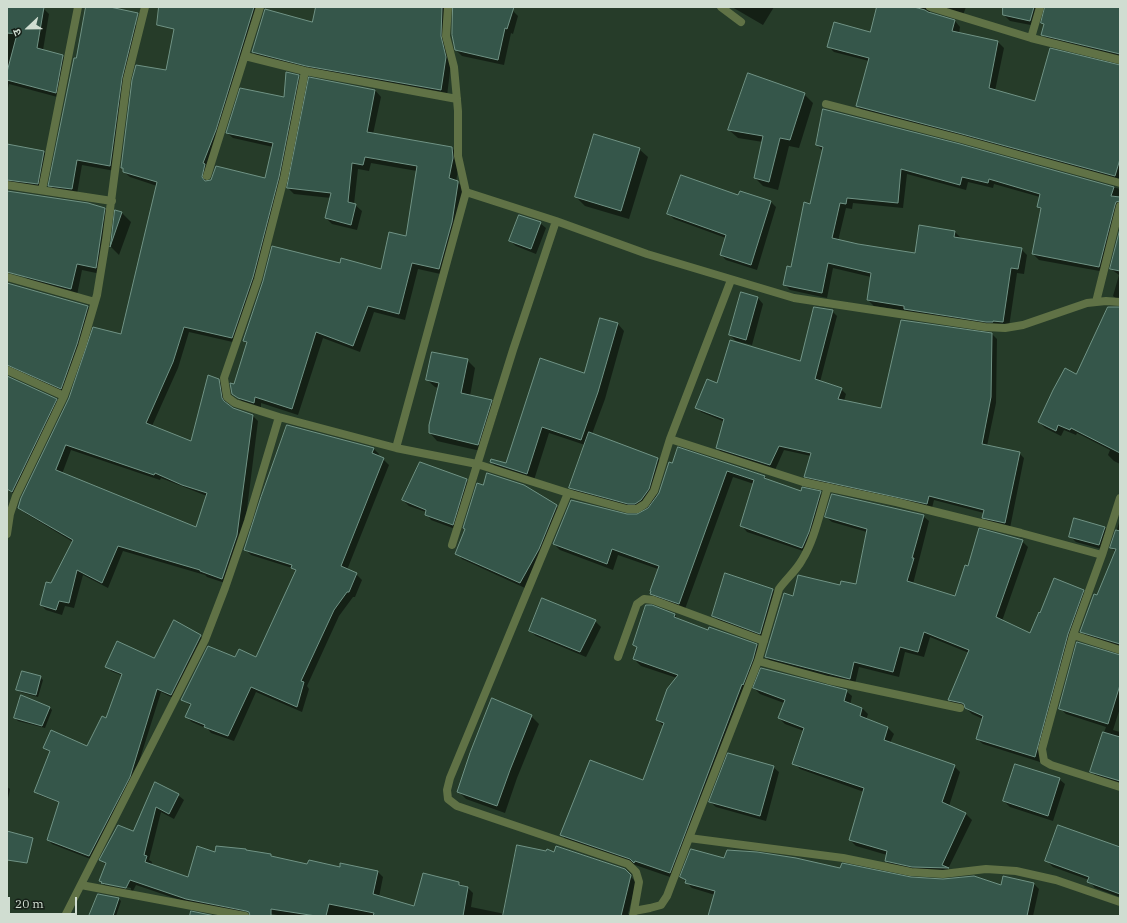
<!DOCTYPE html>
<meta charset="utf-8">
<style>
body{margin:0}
#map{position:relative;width:1127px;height:923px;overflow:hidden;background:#263c29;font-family:"IBM Plex Serif","Noto Sans Devanagari",serif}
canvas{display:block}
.frame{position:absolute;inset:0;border:8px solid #d0ddd1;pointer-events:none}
.north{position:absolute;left:8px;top:8px;width:40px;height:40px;-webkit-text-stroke:3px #162018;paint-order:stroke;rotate:248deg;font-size:11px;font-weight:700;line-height:16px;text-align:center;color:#d0ddd1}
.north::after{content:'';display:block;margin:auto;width:14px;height:18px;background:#d0ddd1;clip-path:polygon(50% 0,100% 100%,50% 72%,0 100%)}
.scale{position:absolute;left:8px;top:897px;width:69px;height:18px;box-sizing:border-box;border:2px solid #d0ddd1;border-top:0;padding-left:5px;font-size:12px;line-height:14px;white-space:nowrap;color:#d0ddd1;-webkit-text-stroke:3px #162018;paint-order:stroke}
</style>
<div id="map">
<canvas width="1127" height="923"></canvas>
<div class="frame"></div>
<div class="north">उ</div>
<div class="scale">20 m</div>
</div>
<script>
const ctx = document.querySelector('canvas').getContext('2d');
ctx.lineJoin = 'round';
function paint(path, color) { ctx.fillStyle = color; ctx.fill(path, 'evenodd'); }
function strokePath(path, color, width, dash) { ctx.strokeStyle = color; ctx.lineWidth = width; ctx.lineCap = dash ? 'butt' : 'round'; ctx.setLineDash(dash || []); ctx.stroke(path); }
paint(new Path2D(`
 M7,7h29l7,1 6,6 -6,36 19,6 6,6 -7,36 -52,-14 -2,8z
 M195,7h65l-53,175 59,-3 7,-32 -40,-9 -6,-5 58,-34 13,-23 6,6 -20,101 -47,160 -48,-11 -11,36 -26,58 39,16 27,-62 6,6 3,19 6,4 19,6 6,6 -15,120 -15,43 -21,-7 -2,-2 -82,-24 -15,37 -25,-13 -9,33 -9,-2 -3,9 -16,-5 -5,-5 32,-63 -48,-29 -6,-5 102,-173 36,-149 -27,-9 -6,-5v-2l-2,-3zM71,450l89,30 1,-2 46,18 -10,33 -135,-55z
 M317,7h184l12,4 5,5 -5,18 -2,-1 -7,32 -42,-9 -6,-6 -2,-43 -5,2 2,54 -4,33 -134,-25 -55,-14 -5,-5 60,-29z
 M732,7h42l-11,18z
 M878,7h57l-5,4v3l25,7 5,6 -1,7 39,8 6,6 -9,43 41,11 84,-36v115l-257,-69 -6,-6 12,-45 -35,-9 -6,-6 43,-13z
 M936,7h30l-3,8z
 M1006,7h114v51l-72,-18 -6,-6 2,-9 -2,-2 5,-15 -5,1 -6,17 -26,-5 -6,-6z
 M135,24l5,6 -13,54 -12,87 -33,-6 -5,29 -22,-3 -5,-6z
 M375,90l6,7 -8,37 79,14 6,6 1,11 -3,16 8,7 -19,87 -27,-6 -13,51 -31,-8 -14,40 -37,-14 -25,77 -37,-12v6l-16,-5 -12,-11 14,-49 -3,-3 97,-77 40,6 26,-32 10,-67 -46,-8 -2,8 -11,-2 -4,35 8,7 -5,19 -25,-6 -6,-6 5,-20 -37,-4 -6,-6z
 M804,94l9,9 -14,45 -10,-2 -11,44 -15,-4 -8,-8 8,-36 -25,-4 -9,-8z
 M7,145l37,7 5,5 -6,32 -35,-1 -1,4 97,16 6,6 -9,60 -19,-4 -5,25 -48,-14 -6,-6 -16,-47z
 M817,145h142l161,44v22l-15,61 -66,-12 -6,-6 8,-44 -3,-3 2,-10 -46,-13 -1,4 -25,-6 -2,8 -59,-16 -4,34 -50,-5 -1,6 -6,-1 -8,33 78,13 39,-22 6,6 60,11 6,6 -3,19 -7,-1 -8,54 -99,-12 -3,-4 -33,-5 -6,-6 3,-23 -38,-9 -6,30 -37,-8 -6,-6 8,-16 19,-63 12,-54z
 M639,149l9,8 -19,62 -44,-13 -9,-9z
 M739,196l32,6 5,5 -19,63 -31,-10 -5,-5 5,-17 -52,-19 -5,-5z
 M116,212l6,1 9,9 -12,33 -8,-8z
 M540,223l6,5 -10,26 -20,-8 -6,-5z
 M1120,233v69l-7,-6 6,-21 -8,-6z
 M7,284l81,23 5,5 -26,81 -60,-19v3l49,23 6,5 -44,92 -11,-8z
 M758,298l5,6 -11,41 -16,-4 -6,-6z
 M1120,308v156l-6,-3 -6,-6 2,-5 -33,-17 -1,2 -12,-5 -3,6 -16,-8 -6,-6 37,-46z
 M832,311l5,5 -17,66 21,7 5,5 -2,7 38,9 20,-89 90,13 5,5 -1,64 -9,43 32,7 5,5 -14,70 -22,-6 -5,-5 1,-4 -50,-13 -2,8 -122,-27 -4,-5 5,-20 -27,-6 -9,20 -54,-18 -4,-4 8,-26 -24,-10 -4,-4 21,-24 83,-22z
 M601,319l17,5 6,7 -19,68 -13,35 66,25 7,7 -10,35 4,-6 19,-47 86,28 6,5 31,11h19l7,7 -18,54 -62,-21 -6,-7 13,-41 -21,-7 -48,132 -28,-9 -6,-6 7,-25 -40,-14 -5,15 -53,-20 -6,-6 71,-29h15l7,-5h-11l-59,-15 -7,-8 15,-42 -36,-12 -15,47 -36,-11 -7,-7 15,2 79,-90z
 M467,360l8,8 -5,28 21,5 8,7 -14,44 -48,-11 -7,-8 8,-45 -3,-1 -8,-7z
 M374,449l5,5 -1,3 5,2 6,6 -42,105 9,4 6,6 -7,17h-2l-14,19 -32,70 2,3 -7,23 -46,-20 -22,49 -23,-8 -3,-4 -16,-7 -6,-5 5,-11 -9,-7 54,-41h20l40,-86 -4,-4 -41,-13 -6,-6z
 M466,480l6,5 -14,45 -27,-10 -5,-6v-2l-17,-6 -6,-6z
 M556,506l6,5 -37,77 -63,-29 -5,-6z
 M923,516l6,5 -16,63 42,13 14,-30 53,-26 6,6 -26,74 28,13 11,-20 42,-23 6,5 -16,44 -33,122 -57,-18 -6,-5 6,-20 -11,-5 -6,-6 -12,-3 -5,-5 20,-47 -39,-16 -6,20 -19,-5 -6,25 -40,-10 -4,17 -83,-21 -6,-6 28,-60 47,-11h16l10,-54 -35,-10 -6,-5z
 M1120,520v128l-33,-11 -6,-6 17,-35 18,-44 -5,-4z
 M1105,528l5,5 -5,17 -29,-8 -6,-6z
 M773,590l5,6 -12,43 -47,-18 -6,-5z
 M675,615l4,5 30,11 48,14 6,7 -87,227 -108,-37 -6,-7 81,-54 20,-55 -6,-7 20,-41 -36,-12 -7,-7 4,-11 -4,-3z
 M595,621l6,6 -15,30 -50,-21 -6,-5z
 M200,636l5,4 -30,59 -14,-7 -28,89 -40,79 -41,-16 -4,-4 12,-37 -21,-8 -4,-4 15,-39 -6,-4 44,-1 19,-27 16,-44 -12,-5 -4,-5 47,-7z
 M1120,656v52l-7,22 7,2v54l-22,-8 -7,-7 15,-44 -40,-13 -6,-6z
 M40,677l3,3 -5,17 -18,-5 -3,-3z
 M754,688l92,3 6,5 -2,9 12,3 6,6 -2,6 22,8 6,6 -4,9 64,23 6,6 -11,34 17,8 6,6 -24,49 5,4 -61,-6 -6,-6 1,-6 -31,-9 -6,-6 14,-48 -64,-23 -6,-6 10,-32 -19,-7 -6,-6 5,-15 -24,-9z
 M49,707l3,3 -7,18 -27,-7 -3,-3z
 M531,716l8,8 -22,54 -12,35 -39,-14 -8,-8z
 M773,767l6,5 -13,49 -50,-14 -6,-5z
 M1059,779l6,5 -12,37 -43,-14 -6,-6z
 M156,783l22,12 6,5 -10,19 -13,-7 -12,48 3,2 -1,3 38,13 27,-25 55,2 2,2 35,9 70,6 5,5 -4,20 36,10 44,-24 4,3 5,2 5,5 -2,14 34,7 119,-44 12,12 -8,32 3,2h-348l-40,-7 -1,5 -50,-10 -56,-19 -4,8 -24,-5 -8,-7 6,-16 -5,-5 33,-28zM105,883l26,5v2l-26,-5z
 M7,787l3,2 -3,14z
 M1120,842v55l-25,-9 -6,-7v-1l-36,-13 -6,-6 71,-13z
 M725,860l116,9 70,9 91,8 32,-2 5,5 -6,27h-324l6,-21 -23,-7 -11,-11z
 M119,899l2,2 -5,15h-26z`), '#0007');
const building = new Path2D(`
 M7,7h37l-7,41 26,7 -7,38 -49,-13v-8l10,-38 -10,-1z
 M86,7h24l28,6 -16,65 -12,88 -33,-6 -5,29 -24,-3 26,-128h2z
 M159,7h95l-38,123 -13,33 2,1 -3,13 3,4 6,-1 5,-14 49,12 8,-35 -47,-10 14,-45 44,9 2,-25 13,3 -20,102 -26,100 -21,61 -48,-11 -11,35 -27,61 45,18 17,-66 11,4 3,19 2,3 9,7 20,7 -16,120 -15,44 -22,-8v-1l-82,-24 -16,37 -25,-13 -8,33 -10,-2 -3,9 -16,-5 6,-23 5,1 22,-43 -55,-32 3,-10 48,-100 24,-71 28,7 36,-152 -34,-10v-4h-2l11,-88 4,-15 30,5 8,-41 -17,-4zM66,445l88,30 1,-2 27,12 25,8 -11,34 -140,-57z
 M316,7h126l-1,29 5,21 -5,33 -135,-24 -54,-14 13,-43 47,13z
 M453,7h61l-7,22 -2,-1 -7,32 -43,-10 -3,-15z
 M877,7h37l11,3 3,2 27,8 -3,11 46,10 -9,47 46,13 15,-53 70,17v94l-5,17 -153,-42 -106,-28 13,-48 -42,-11 7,-25 36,10z
 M1003,7h31l-4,14 -27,-6z
 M1045,7h75v47l-79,-19 3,-11 -3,-1z
 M748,73l57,20 -15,47 -10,-2 -11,44 -15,-4 9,-42 -35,-6z
 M309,77l66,13 -8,42 85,15 1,11 -4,20 9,3v2l-6,39 -13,47 -27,-6 -13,51 -31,-8 -15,40 -37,-14 -24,77 -37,-12 -1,6 -16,-5 -6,-4 -2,-11 4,1 13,-42 -4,-1 20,-60 9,-35 68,17 1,-5 40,11 8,-37 17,4 11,-70 -52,-9 -2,8 -11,-2 -4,39 8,2 -5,21 -26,-7 6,-25 -44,-5z
 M823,109l137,35 154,43 -3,9 9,1v4l-4,1 -1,3 -16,62 -67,-13 9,-46 -4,-1 3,-13 -51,-15 -1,4 -26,-6 -2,8 -59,-16 -3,34 -51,-5 -1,6 -6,-1 -8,35 26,6 57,9 4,-28 36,6 -1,6 68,11 -4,21 -7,-1 -8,54 -10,-1v1h-7l-82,-13v-3l-37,-6 4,-27 -43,-10 -6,30 -39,-8 4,-19 4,1 13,-65 6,2 13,-57 -7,-2z
 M594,134l46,14 -19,63 -46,-14z
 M7,144l37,7 -6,33 -31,-4z
 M681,175l57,20 2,-4 31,10 -20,64 -31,-10 6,-20 -59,-21z
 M7,191l81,12 17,5 -9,60 -19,-4 -6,25 -64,-17z
 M115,210l7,2 -12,35 1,-6z
 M519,215l22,7 -10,27 -22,-8z
 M1120,229v42l-10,-2z
 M7,283l81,23 -11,38 -16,45 -54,-24z
 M741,292l17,5 -12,43 -17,-5z
 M814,307l19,3 -18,69 27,9 -4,11 43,9 20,-88 91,13 -1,64 -9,47 38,8 -15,71 -23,-5 2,-8 -55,-14 -2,8 -123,-27 7,-24 -32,-7 -9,19 -54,-17 8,-29 -29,-11 12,-29 10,4 13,-43 70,21z
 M1108,307h12v146l-49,-25 -1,2 -12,-5 -2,6 -18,-9 15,-32 12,-22 11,6z
 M600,318l18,5 -20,69 -17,48 -39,-13 -15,47 -37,-12 1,-3 15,4 34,-105 44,15z
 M432,352l36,7 -7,34 31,7 -14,45 -49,-12v-8l10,-42 -13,-3z
 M7,376l50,23 -45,93 -5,-3z
 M287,425l87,23 -2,5 12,5 -43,108 16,7 -8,19h-2l-13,18 -33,71 3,1 -7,25 -46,-20 -23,49 -24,-9 1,-2 -20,-8 6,-13 -10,-4 27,-54 27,11 4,-8 17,8 40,-87 -5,-2 1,-3 -48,-15 17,-53z
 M589,432l69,26 -9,31 -8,11 -6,4h-7l-59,-16z
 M678,447l87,29 -1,2 37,13 1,-4 19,4 -12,41 -7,16 -62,-22 14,-46 -27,-9 -48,133 -29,-10 1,-3h-1l9,-25 -47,-17 -5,15 -54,-20 18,-44 56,14h10l11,-6 11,-15 10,-31 3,1z
 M420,462l47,17 -14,46 -28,-10 1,-5 -24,-10z
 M487,473l37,12 33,20 -18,44 -19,34 -65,-29 10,-25 -2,-1 14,-45 6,2z
 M832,494l92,21 -12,43h2l-7,23 48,15 10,-31 3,1 11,-38 44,12 -27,77 34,16 9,-21 1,1 14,-35 30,12 -16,44 -33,123 -59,-18 7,-23 -18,-8 -1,-4 -2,-1 -14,-3 21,-50 -45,-18 -6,20 -18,-5 -7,25 -39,-10 -4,17 -85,-22 19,-64 9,3 5,-21 42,10 1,-4 15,3 11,-55 -42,-12z
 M1074,518l31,9 -6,18 -30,-8z
 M1116,530l4,1v113l-40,-12 14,-38 3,1 19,-46 -6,-1z
 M725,573l48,16 -13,45 -48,-18z
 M542,598l54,22 -16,32 -51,-21z
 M646,605h6l23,9 -1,3 34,13 1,-3 48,17 -4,15 -10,26 -1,-1 -72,189 -35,-12 -1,2 -4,-4 -70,-24 30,-75 53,20 21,-57 -8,-3 11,-31 11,-14 -45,-16 4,-12 -4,-2z
 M174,620l27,15 -30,60 -14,-6 -27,88 -41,79 -42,-16 12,-38 -25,-10 16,-41 -7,-3 8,-18 36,16 15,-30 4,2 16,-44 -17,-7 12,-26 37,17z
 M1077,642l43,13v30l-12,39 -49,-15z
 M761,668l86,22 -3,11 18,7 -2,8 28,11 -4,13 71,25 -13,37 24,11 -24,52 7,3 -37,-1 -27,-6 2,-10 -38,-11 15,-52 -72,-24 12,-36 -26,-10 7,-18 -32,-12z
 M22,671l19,5 -5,19 -20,-5z
 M21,695l29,12 -8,19 -28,-8z
 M492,698l40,17 -22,55 -13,36 -40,-14 13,-39z
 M1103,732l17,5v44l-30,-9z
 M728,753l46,13 -14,50 -51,-14z
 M1015,764l45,14 -12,38 -45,-15z
 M155,782l24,12 -10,20 -13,-7 -12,48 3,1 -2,6 43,15 9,-31 18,6 1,-6 30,3v1l25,4v2l36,8 2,-4 31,7v-4l38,8 -5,23 41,12 9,-33 36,9v3l9,2 -5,29h-90l1,-3 -45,-9 -3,12h-10l-45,-7v7h-21l-1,-4 -3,-1 -60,-12 -56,-19 -4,8 -25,-5 1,-1 -3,-1 7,-18 -7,-3 19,-35 15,6z
 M1058,825l62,22v47l-33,-12 2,-5 -44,-16z
 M7,831l26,7 -6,25 -20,-3z
 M517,845l29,6 1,-2 7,3 2,-6 69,23 6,6 -10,41h-118z
 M691,849l33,9 3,-8 30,2 39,6 44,10 2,-5 69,14 32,2 31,-3 27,9 2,-9 31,7 -7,33h-319l7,-25 -30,-8 1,-3 -6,-3z
 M98,894l21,4 -6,18h-24z
 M191,911l24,5h-25z`);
paint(building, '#35564a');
strokePath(building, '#709385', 1);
strokePath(new Path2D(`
 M448,7l-2,29 8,31 4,44v45l8,36 90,29 91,33 147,44 191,29 20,1 18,-3 64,-22 19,-2 14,1
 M721,7l20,15
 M930,7l101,31 89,22
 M1031,38l9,-31
 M245,56l60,15 152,28
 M305,71l-21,107 -26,101 -34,99 3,19 8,6 44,14 117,31 81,16 91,29 59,16h10l8,-5 9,-13 16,-52 61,-159
 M826,104l135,35 159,44
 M207,176l53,-169
 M7,185l105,16
 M42,190l36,-183
 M7,277l88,25
 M1096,302l24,-96
 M7,370l57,26
 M670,439l133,43 93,20 125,31 81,22
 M396,448l70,-256
 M568,493l-118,285 -3,12 1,9 9,7 171,58 8,8 3,10 -6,34
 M1120,498l-18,57 -29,80 -31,114 2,12 7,4 69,22
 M7,534l3,-20 6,-18 48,-100 18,-50 15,-51 9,-55 21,-161 18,-72
 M452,545l61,-195 43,-129
 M1073,635l47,15
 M618,657l19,-53 7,-5 9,1 111,41
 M758,661l70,19 132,28
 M689,838l154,20 68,14 32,2 43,-5 30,2 40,9 64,22
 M81,885l164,31
 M634,911l16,-3 11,-3 6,-9 22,-58 69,-177 21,-72c7,-10 17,-18 23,-29 13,-21 18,-49 26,-73
 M65,916l140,-276 20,-52 23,-67 31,-104`), '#607246', 8);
</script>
